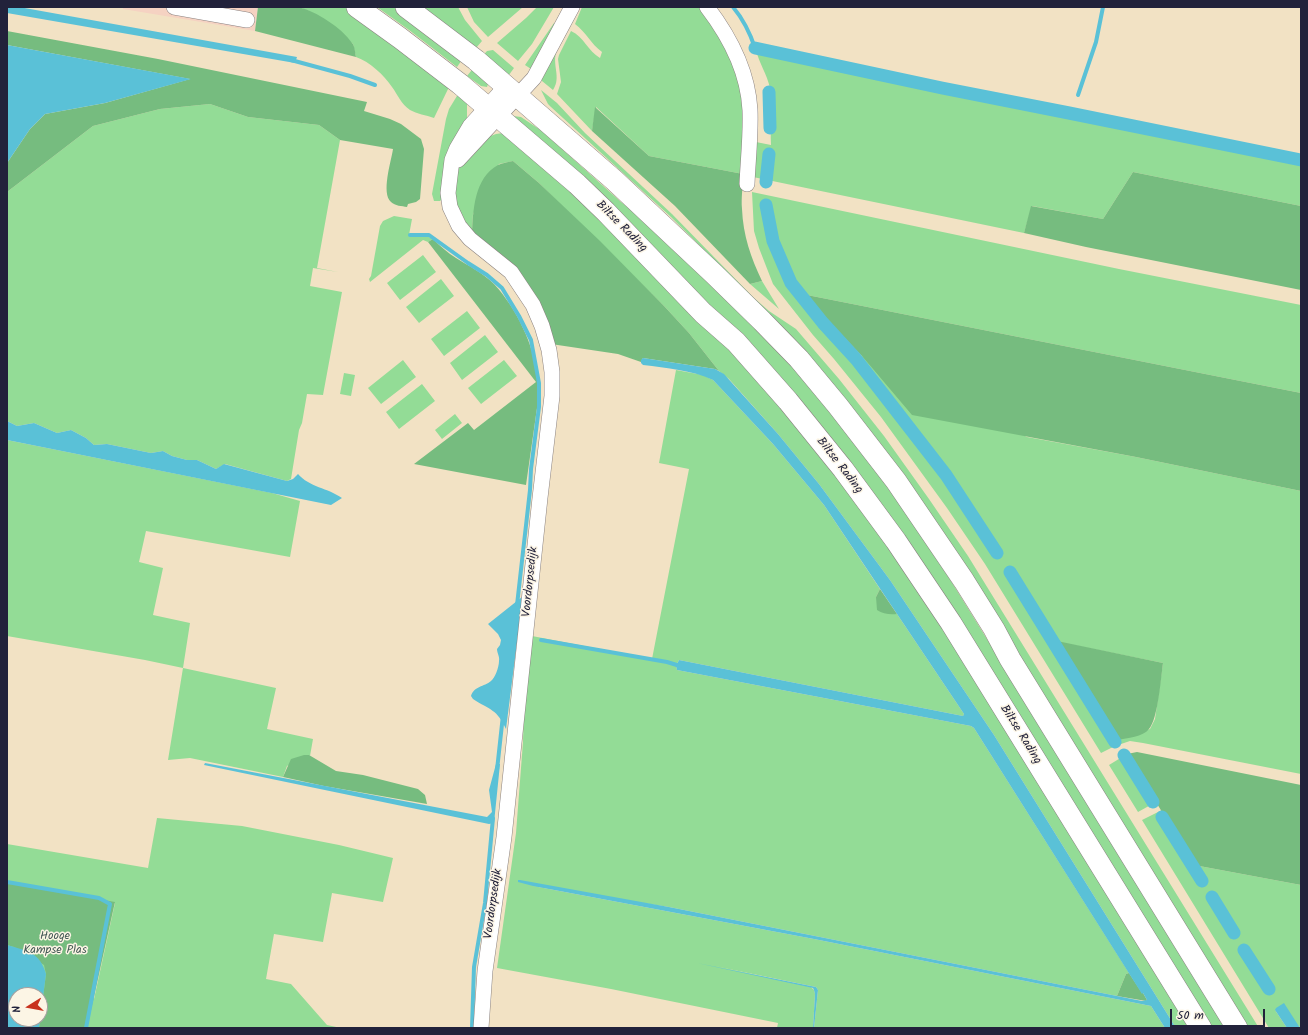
<!DOCTYPE html>
<style>
body{margin:0}
#map{position:relative;width:1308px;height:1035px;overflow:hidden;background:#f2e2c4;font-family:Kalam,sans-serif}
canvas{display:block}
.frame{position:absolute;inset:0;border:8px solid #22223b;pointer-events:none}
.north{position:absolute;left:8px;top:987px;width:40px;height:40px;box-sizing:border-box;background:#fcf5e5;border:1px solid #a5a1a1;border-radius:50%;rotate:259deg;font-size:11px;font-weight:700;line-height:16px;text-align:center;color:#22223b}
.north::after{content:'';display:block;margin:auto;width:14px;height:18px;background:#c8321e;clip-path:polygon(50% 0,100% 100%,50% 72%,0 100%)}
.scale{position:absolute;left:1170px;top:1009px;width:95px;height:18px;box-sizing:border-box;border:2px solid #22223b;border-top:0;padding-left:5px;font-size:12px;line-height:14px;white-space:nowrap;color:#22223b;-webkit-text-stroke:3px #fcf5e5;paint-order:stroke}
</style>
<div id="map">
<canvas width="1308" height="1035"></canvas>
<div class="frame"></div>
<div class="north">N</div>
<div class="scale">50 m</div>
</div>
<script>
const ctx = document.querySelector('canvas').getContext('2d');
ctx.lineJoin = 'round';
function paint(path, color) { ctx.fillStyle = color; ctx.fill(path, 'evenodd'); }
function strokePath(path, color, width, dash) { ctx.strokeStyle = color; ctx.lineWidth = width; ctx.lineCap = dash ? 'butt' : 'round'; ctx.setLineDash(dash || []); ctx.stroke(path); }
function write(font, color, halo, rows, align = 'center') {
  ctx.font = font + ' Kalam,sans-serif'; ctx.lineWidth = 3; ctx.setLineDash([]); ctx.textBaseline = 'middle'; ctx.strokeStyle = halo; ctx.fillStyle = color; for (const [text, x, y, turn = 0] of rows) {
    ctx.save(); ctx.translate(x, y); ctx.rotate((+turn || 0) * Math.PI / 180); ctx.textAlign = isNaN(turn) ? turn : align; if (halo) ctx.strokeText(text, 0, 0); ctx.fillText(text, 0, 0); ctx.restore();
  }
}
paint(new Path2D(`
 M123,7h135l-3,24 -132,-22z`), '#f5d2c2');
paint(new Path2D(`
 M298,7h50l101,80 -15,31c-8,-3 -17,-4 -24,-8 -9,-6 -12,-15 -18,-23 -8,-12 -22,-25 -36,-30l-3,-13 -44,-33z
 M377,7h20l67,50 -7,10 -48,-37z
 M413,7h45l7,13 17,21 -6,7z
 M467,7h56l-35,30 -14,-15z
 M537,7h17l-22,37 -14,17 -21,-18 29,-25z
 M582,7h119l27,42 15,42v83l-94,-18 -53,-49 -4,24 -35,-37 4,-12 -3,-23 1,-4 12,-24c13,6 17,20 29,27l2,-6c-11,-8 -16,-20 -27,-28z
 M554,23l5,3 -28,43 -6,-4z
 M493,50l21,18 -8,11 -26,-20 7,-8z
 M557,50c-6,14 5,27 -4,40l-11,-9v-3z
 M756,50l545,109v47l-168,-34 -30,47 -71,-13 -8,27 -271,-56 3,-35 15,3c-1,-19 2,-38 -1,-57 -3,-14 -11,-25 -14,-38z
 M475,66l13,18 -1,3 -6,-1 -14,-10z
 M541,90l16,13 28,30 87,81 81,83 16,14 27,18 43,50 45,57 45,63 39,57 291,472h-13l-257,-415 -269,-339 -11,-19 -38,-38 -120,-110 -3,-3z
 M460,91l7,12v15l-7,13 -17,67 -3,3h-6l-2,-7 14,-75 3,-10z
 M210,104l38,13 71,8 21,15 -23,128 21,4 -25,-4 -3,18 32,6 -19,103 -16,-1 -5,29 -3,7 -8,49 -4,2 -62,-17 -9,5 -19,-9h-10l-15,-4 -9,-5 -12,2 -44,-9 -13,1 -8,-7 -15,-8 -14,3 -23,-10 -17,3 -10,-5v-229l86,-66 67,-17z
 M513,116l8,1 21,14 79,71 47,36 87,82 98,113 98,148 277,447h-18l-326,-517z
 M503,133l13,5 231,227 152,191 293,472h-16l-182,-293 -104,-155 -71,-96 -41,-50 -49,-55 -10,-8 -30,-38 -24,-26 -126,-124 -26,-22 -14,3 -26,50 -1,20 -14,-23 -4,-21 5,-26 29,-27 8,-3z
 M752,192l367,77 182,36v88l-494,-98 22,27 33,34 165,81 109,20 165,34v283l-158,-31 -13,-2 -15,5 -14,7 -116,-189 -38,-56 -66,-91 -47,-58 -21,-24 -40,-51 -14,-36 -5,-17zM1058,642l105,21 -8,56 -5,10 -32,11z
 M394,216l18,3 -3,16h15l9,4 -5,3 -5,-2 -53,42 -1,-3 2,-3 9,-50 3,-5z
 M423,255l13,17 -36,28 -13,-17z
 M441,279l13,17 -35,27 -13,-16z
 M762,281l17,28 -29,-25z
 M467,311l13,17 -36,28 -13,-17z
 M485,335l13,17 -36,28 -12,-17z
 M403,360l13,17 -35,27 -13,-16z
 M504,360l13,16 -36,28 -13,-16z
 M676,370l27,5 10,5 60,64 51,61 56,84 -4,8 15,17h6l67,100 -1,2 -284,-56 -3,6 1,4 294,56 3,2 155,245 -3,1 -9,22 -448,-89 -136,-21 281,53 337,67 14,22h-351l4,-38 -2,-3 -102,-21 97,21 3,3 1,4 -2,34h-36l1,-5 -167,-34 -114,-21 19,-135 7,-91 1,-37 8,-69 120,23 37,-190 -30,-6z
 M344,373l11,2 -4,21 -11,-2z
 M422,384l13,17 -36,28 -13,-17z
 M455,414l7,9 -20,16 -7,-9z
 M7,440l265,53 28,8 -10,56 -144,-26 -7,31 24,6 -10,47 37,8 -7,45 93,20 -9,41 46,10 -3,17 -1,-1 -22,11 -4,11 -93,-19 -22,2 15,-92 -38,-8 -138,-24z
 M1127,754l29,48 -18,10 -29,-47z
 M1162,810l32,55 107,20v143l-26,-18 12,18h-18l-127,-208z
 M157,818l85,8 97,19 54,13 -10,44 -51,-9 -9,49 -49,-8 -8,45 25,5 36,41 14,3h-334v-142l87,113 21,-96 -108,-20v-39l141,24zM16,995h24v24h-24z`), '#93dc96');
paint(new Path2D(`
 M258,7c13,0 28,-2 40,0 18,4 44,21 54,36 3,3 3,10 4,14l-101,-26z
 M7,31l151,28 209,43 -3,9 26,8 11,5 20,15 3,10 -4,50 -4,3 -8,2 -1,3c-5,-1 -12,-1 -16,-5 -10,-9 0,-40 2,-53l-53,-9 -21,-15 -71,-8 -38,-13 -50,5 -67,17 -86,66v-29l23,-34 15,-15 60,-11 85,-24 -183,-34z
 M595,107l54,49 94,18c0,12 -2,24 -1,35 1,26 9,49 20,72l-12,3 -75,-78 -83,-75z
 M513,161l26,22 61,58 65,66 24,26 30,38 -4,-2 -72,-11 -2,4 -23,-8 -67,-10 -7,-24 -72,-86c1,-23 2,-56 26,-69 4,-2 10,-3 15,-4z
 M1133,172l168,34v84l-215,-43 -62,-14 7,-27 72,13z
 M433,239c7,7 15,14 23,19 13,8 27,15 38,26 23,25 40,61 44,95 2,14 -1,29 -3,43 -3,21 -6,42 -9,63l-112,-21 54,-41 6,7 62,-48 -108,-140z
 M807,295l494,98v98l-165,-34 -224,-42 -50,-59 -33,-34z
 M880,589l17,25c-7,1 -14,0 -20,-4l-1,-13z
 M1057,641l106,22c-2,14 -5,56 -14,66 -6,8 -22,9 -31,11z
 M1137,752l164,33v100l-107,-20 -67,-111z
 M304,755h5l27,16 27,4 55,14 7,6 2,9 -103,-18 -41,-9 8,-18z
 M7,883l108,19 -28,126h-48l7,-54 -2,-9 -30,-18 -7,-2z
 M1129,973l13,20h1l4,7 -1,1 -29,-5 9,-22z`), '#76bc7f');
paint(new Path2D(`
 M7,7h12l278,50 -2,6 -288,-50z
 M7,45l184,34 -86,24 -60,11 -15,15 -23,34z
 M643,358l72,11 9,5 54,60 41,50 71,96 104,155 182,293h-11l-14,-22 -337,-67 -281,-53 -15,-4v-2h2l149,27 443,88 30,6 5,-1 -4,-7 -1,1 -168,-266 -3,-2 -294,-56 -1,-4 3,-6 284,56 1,-2 -140,-209 -51,-61 -60,-64c-22,-10 -46,-12 -70,-15l-2,-2v-3z
 M7,421l10,5 17,-3 23,10 14,-3 15,8 8,7 13,-1 44,9 12,-2 9,5 15,4h10l19,9 8,-5 63,17 6,-2 5,-5c11,13 30,14 44,24l-11,7 -324,-65z
 M522,597l-1,14 -15,118c-9,-20 -16,-19 -33,-30l-2,-3c3,-10 13,-9 20,-15 4,-3 8,-14 8,-20 1,-4 -2,-8 -2,-12l3,-4 1,-5 -3,-6 -10,-10z
 M205,763l282,54 5,-5 -3,-22 7,-26h4l-6,59 -5,1 -285,-59z
 M7,945c20,6 33,7 39,29l-7,54h-32zM16,995h24v24h-24z
 M697,963l119,24 2,3 -4,38h-1l2,-34 -1,-4 -1,-2z
 M1284,1003l16,25h-13l-12,-18 1,-2z`), '#5ac1d7');
strokePath(new Path2D(`
 M733,7c10,12 17,26 22,41
 M291,60l59,16 25,9
 M1078,95l18,-53 7,-35
 M1069,113l2,-4
 M410,235h19l39,28 19,12 15,13 17,28 12,24 8,43v24l-8,62 -1,21 -13,115
 M541,640l126,22 13,4
 M497,770l6,-55
 M7,882l92,16 11,6 -24,124
 M472,1028l2,-61 11,-64 8,-85`), '#5ac1d7', 4);
strokePath(new Path2D(`
 M755,48l187,40 127,25 232,47
 M769,92l1,36
 M766,182l3,-28
 M766,205l7,36 18,42 32,40 33,36 90,116 51,78
 M1010,572l105,170
 M1124,755l29,47
 M1162,817l40,64
 M1212,897l22,36
 M1244,950l25,39`), '#5ac1d7', 13);
const street = new Path2D(`
 M174,7l73,13
 M707,7c23,30 41,65 43,103 1,25 -2,50 -3,74
 M458,160l76,-82 38,-71
 M481,1028l4,-57 19,-134 36,-339 12,-102v-24l-3,-22 -7,-24 -9,-21 -22,-33 -41,-33 -11,-13 -9,-19 -2,-14 4,-33 5,-12 13,-22 36,-40`);
const secondary = new Path2D(`
 M357,7l43,31 60,46 117,100 29,28 97,101 33,29 52,59 55,68 53,72 55,82 250,405
 M406,7l70,53 138,120 100,94 48,47 37,38 39,47 58,75 68,100 30,48 16,30 227,369`);
strokePath(street, '#8a8280', 16);
strokePath(secondary, '#8a8280', 22);
strokePath(street, '#fff', 15);
strokePath(secondary, '#fff', 21);
write('12px', '#22223b', '#fcf5e5', [
 ["Biltse Rading",621,227,45],
 ["Biltse Rading",839,466,52],
 ["Voordorpsedijk",531,582,-84],
 ["Biltse Rading",1020,735,58],
 ["Voordorpsedijk",494,904,-82]
]);
write('12px', '#445a56', '#fcf5e5', [
 ["Hooge",55,937],
 ["Kampse Plas",55,951]
]);
</script>
